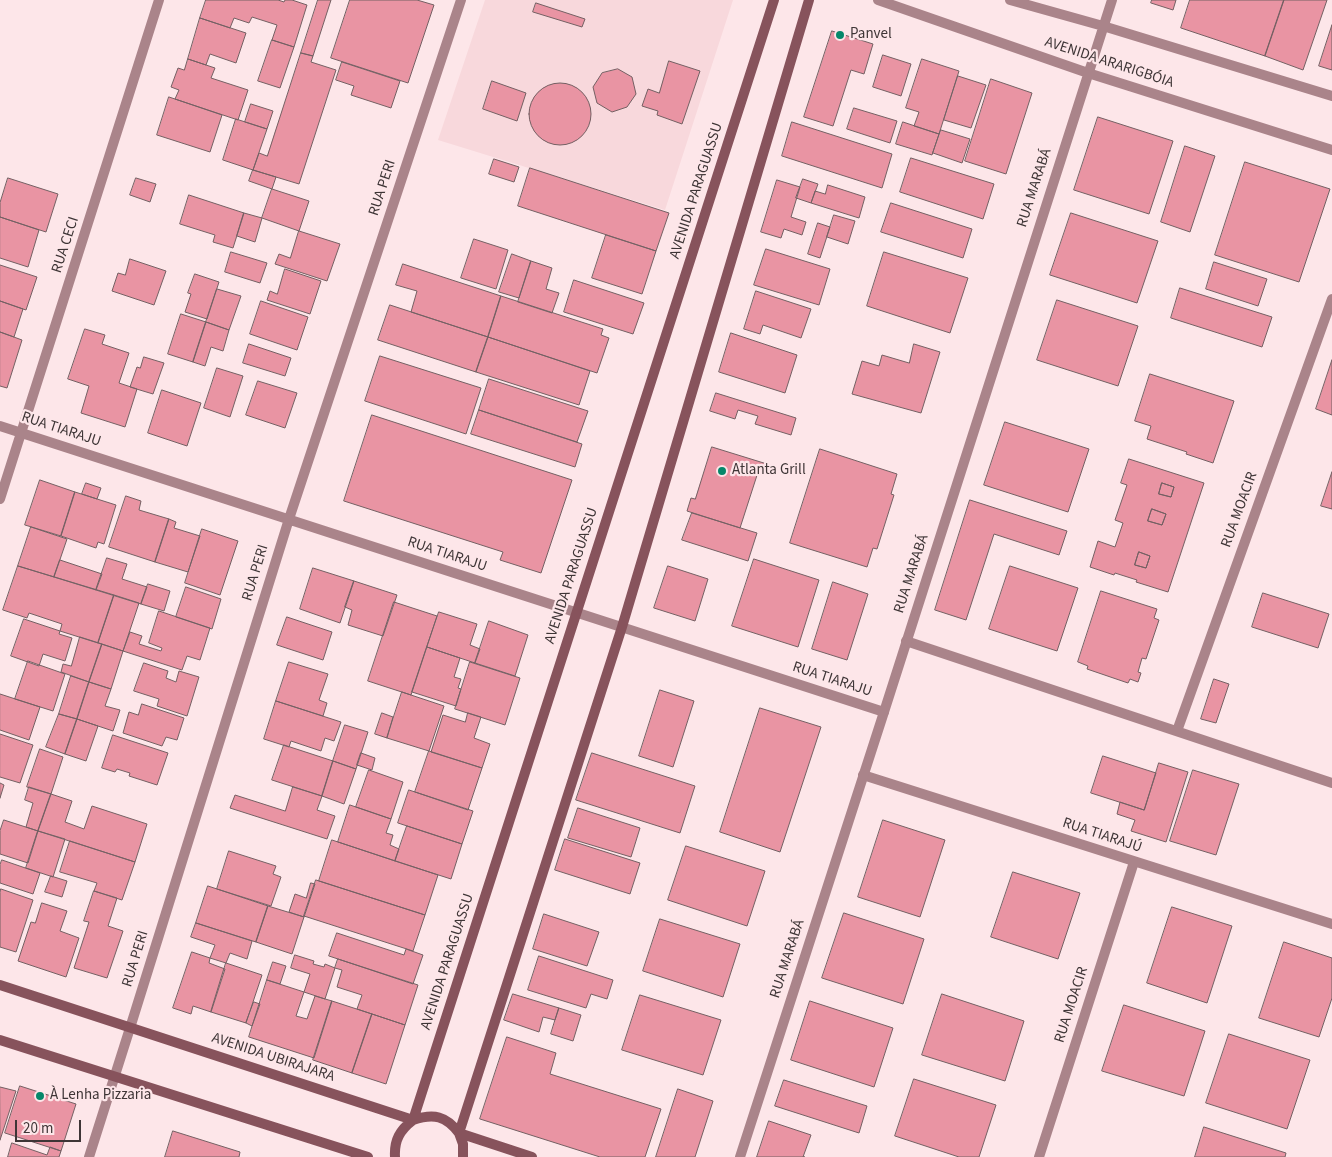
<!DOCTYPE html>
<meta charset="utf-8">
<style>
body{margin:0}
#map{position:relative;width:1332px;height:1157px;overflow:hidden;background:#fde6e9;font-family:"Source Sans 3",sans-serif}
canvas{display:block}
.scale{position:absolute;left:15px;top:1120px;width:66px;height:22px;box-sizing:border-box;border:2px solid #3e3536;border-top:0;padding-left:6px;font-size:15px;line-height:18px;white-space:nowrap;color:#3e3536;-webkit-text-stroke:4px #fde6e9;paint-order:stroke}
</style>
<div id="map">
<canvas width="1332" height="1157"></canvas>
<div class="scale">20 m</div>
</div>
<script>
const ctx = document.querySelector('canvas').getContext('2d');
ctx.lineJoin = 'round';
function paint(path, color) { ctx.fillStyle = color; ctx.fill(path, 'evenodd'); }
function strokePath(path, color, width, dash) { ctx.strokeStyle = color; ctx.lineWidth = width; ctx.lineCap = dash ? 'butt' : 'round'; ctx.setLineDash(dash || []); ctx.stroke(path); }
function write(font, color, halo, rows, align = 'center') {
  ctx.font = font + ' "Source Sans 3",sans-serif'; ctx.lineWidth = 4.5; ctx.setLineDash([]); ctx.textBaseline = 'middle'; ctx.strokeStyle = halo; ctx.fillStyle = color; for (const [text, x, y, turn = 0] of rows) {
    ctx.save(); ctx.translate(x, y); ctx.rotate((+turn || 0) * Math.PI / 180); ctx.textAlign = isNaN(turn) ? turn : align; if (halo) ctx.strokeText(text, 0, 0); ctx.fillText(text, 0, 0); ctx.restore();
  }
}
paint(new Path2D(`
 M485,0h248l-68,210 -227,-70z`), '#f8d8dc');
const building = new Path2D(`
 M206,0h72l6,2 1,-2h7l15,5 -13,42 -22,-7 5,-15 -25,-8 -3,6 -15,-5 -4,10 -30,-10z
 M318,0h13l-18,56 -12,-3z
 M350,0h67l17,5 -26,78 -77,-25z
 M1152,0h24l-3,10 -22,-7z
 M1190,0h94l-19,56 -84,-28z
 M1284,0h43l-24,70 -38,-14z
 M536,3l49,16 -3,8 -49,-15z
 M200,18l46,15 -10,30 -26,-9 -4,11 -18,-6z
 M1332,25v45l-13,-4z
 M832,31l41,13 -9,30 -13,-4 -18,56 -29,-9z
 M272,40l22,7 -14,41 -22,-7z
 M301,53l12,3 -2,6 25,8 -37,114 -46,-14 6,-17 8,3z
 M883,55l28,9 -10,32 -28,-9z
 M188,59l27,9 -4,10 37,12 -10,30 -63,-21 4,-9 -8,-3 7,-19 6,2z
 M922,59l37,12 -20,63 -25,-8 5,-14 -13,-4z
 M669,61l31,10 -18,53 -25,-9 1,-4 -16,-5 6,-17 11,4z
 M342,62l58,19 -9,27 -40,-13 3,-9 -18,-6z
 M618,69l14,8 4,17 -9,13 -15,5 -15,-9 -4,-16 9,-14z
 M958,76l28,9 -15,43 -27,-8z
 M991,79l41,14 -26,81 -41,-13z
 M492,81l34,12 -9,28 -34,-12z
 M529 114a31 31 0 1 1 62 0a31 31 0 1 1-62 0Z
 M169,97l53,18 -12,37 -53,-17z
 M251,104l22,7 -6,18 -22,-7z
 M854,108l43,13 -7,22 -43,-14z
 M1098,117l75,24 -24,73 -75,-24z
 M236,119l31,10 -14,41 -30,-10z
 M792,122l100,32 -10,34 -100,-32z
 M903,122l36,12 -7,21 -36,-11z
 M941,130l29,9 -8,24 -29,-10z
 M1185,146l30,10 -25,76 -29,-10z
 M911,158l83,26 -11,35 -83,-27z
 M494,159l25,8 -5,15 -25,-8z
 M1245,162l85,27 -31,93 -84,-27z
 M530,168l139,45 -13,38 -138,-45z
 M253,170l23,7 -4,12 -23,-8z
 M8,178l50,16 -12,38 -46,-15v-14z
 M136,178l20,6 -6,18 -20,-7z
 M803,179l15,5 -7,19 -15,-5z
 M777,180l23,7 -9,30 15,5 -4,13 -18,-6 -3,9 -20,-6z
 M828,185l37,12 -6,21 -48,-15 4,-12 10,3z
 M272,189l37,12 -10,30 -37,-13z
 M189,195l55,18 -11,35 -20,-6 2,-7 -35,-11z
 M891,203l81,26 -9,29 -82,-26z
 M244,213l18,5 -7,24 -18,-6z
 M1071,213l87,28 -21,62 -87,-28z
 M834,215l21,6 -7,23 -21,-7z
 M0,217l39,13 -11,37 -28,-9z
 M818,223l12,4 -10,31 -12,-4z
 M299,231l41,13 -13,37 -52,-17 4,-10 11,4z
 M606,235l50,16 -14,43 -50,-16z
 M474,239l34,11 -12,39 -35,-11z
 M766,249l64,20 -11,36 -65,-20z
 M231,252l36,11 -7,20 -35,-11z
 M884,252l84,26 -18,55 -83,-27z
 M512,254l19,7 -12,37 -20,-6z
 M130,259l36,12 -12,34 -42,-14 6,-18 7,2z
 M531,261l21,7 -6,21 13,4 -7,20 -34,-11z
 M1214,262l53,17 -9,27 -52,-17z
 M403,264l98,32 -13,41 -77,-25 6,-21 -21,-6z
 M0,265l37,12 -11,33 -26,-9z
 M285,269l36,12 -11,33 -43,-14 3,-9 7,3z
 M195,274l24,8 -12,37 -22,-7 6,-18 -3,-1z
 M574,280l70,23 -11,31 -69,-22z
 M1180,288l92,29 -10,30 -91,-29z
 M217,289l24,7 -12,34 -23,-8z
 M756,291l55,18 -10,29 -38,-13 -3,9 -16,-5z
 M501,296l102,33 -2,6 8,3 -12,35 -109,-36z
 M1057,300l81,26 -20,60 -81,-26z
 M0,301l23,8 -9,28 -14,-5z
 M261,301l47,16 -11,33 -47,-16z
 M390,305l98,32 -12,35 -98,-32z
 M181,314l25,8 -13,40 -25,-8z
 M206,322l23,8 -6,21 -12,-4 -6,19 -12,-4z
 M85,329l20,6 -3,9 27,9 -10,30 18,6 -12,38 -44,-14 8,-27 -21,-7z
 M0,332l22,8 -15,48 -7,-2z
 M731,333l66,22 -12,38 -66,-21z
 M488,337l102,34 -11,34 -103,-33z
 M249,344l42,14 -6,18 -42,-13z
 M914,344l26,8 -19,61 -69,-19 10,-33 17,5 3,-11 27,8z
 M380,356l101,32 -15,46 -101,-33z
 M144,357l20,6 -11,31 -23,-7 7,-20 3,1z
 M1332,360v55l-16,-6z
 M217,368l26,8 -13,41 -26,-9z
 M1150,374l84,27 -21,62 -27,-9 1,-2 -40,-13 4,-13 -16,-5z
 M489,379l99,32 -11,31 -98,-32z
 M258,381l39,12 -12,35 -39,-13z
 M162,390l39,13 -14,43 -39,-13z
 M716,393l80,25 -5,17 -36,-11 3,-8 -20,-6 -3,9 -25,-8z
 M479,410l103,34 -7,23 -104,-33z
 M372,415l200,65 -31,93 -41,-13 3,-8 -159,-51z
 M1005,422l84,27 -21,63 -84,-27z
 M712,447l55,17 -2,7 -6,-2 -19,59 -53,-17 4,-13 4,1z
 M820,449l77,25 -6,20 3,1 -17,54 -4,-1 -6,19 -77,-24z
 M1129,459l75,24 -36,109 -32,-10 1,-2 -22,-7 -1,2 -24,-8 8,-26 17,6 8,-24 -8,-3 12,-35 -6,-2zM1162,483l12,4 -3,10 -12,-3zM1152,509l14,5 -4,11 -14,-4zM1139,552l11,4 -4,12 -11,-3z
 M1332,472v37l-11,-3z
 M40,480l35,12 -14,44 -36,-11z
 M86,483l15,5 -4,11 -15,-5z
 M1162,483l12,4 -3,10 -12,-3z
 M75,492l41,13 -12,39 -6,-2 -2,6 -35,-12z
 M126,496l15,5 -2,9 30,9 -14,43 -46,-15z
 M970,500l97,31 -8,24 -65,-21 -28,86 -31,-10z
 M1152,509l14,5 -4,11 -14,-4z
 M692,513l65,20 -9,28 -66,-21z
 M169,519l7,3 -2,6 26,8 -12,36 -33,-10z
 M31,527l36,12 -13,38 -36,-11z
 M202,529l36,12 -18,54 -35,-12z
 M1139,552l11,4 -4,12 -11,-3z
 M107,558l20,6 -5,15 25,8 -6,17 -45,-14z
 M754,559l65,21 -21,67 -66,-21z
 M60,560l42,14 -6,16 -42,-13z
 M18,566l96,29 -16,48 -38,-12 2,-7 -33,-11 -2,5 -24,-8z
 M668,566l40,13 -13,42 -41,-13z
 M1010,566l68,22 -21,63 -68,-22z
 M313,568l41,13 -14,42 -40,-14z
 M354,581l43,14 -14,41 -35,-11 4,-15 -7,-3z
 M833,582l35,12 -21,66 -35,-11z
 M148,584l22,7 -6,20 -23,-7z
 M186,587l35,12 -9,30 -36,-12z
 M1101,591l56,18 -3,9 5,2 -13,39 -4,-1 -4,14 3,1 -3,9 -8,-3 -2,4 -41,-14 1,-3 -10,-4z
 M1263,593l66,21 -11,34 -66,-21z
 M114,595l25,8 -16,48 -25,-8z
 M394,602l43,14 -26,79 -43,-14z
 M159,611l51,17 -10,32 -13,-4 -5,14 -59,-19 7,-19 12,4 -3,8 22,7 1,-3 -13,-5z
 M439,612l38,12 -7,21 10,4 -5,14 -48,-16z
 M287,617l45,15 -9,28 -46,-15z
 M24,619l36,12 -1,3 13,4 -7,23 -22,-7 -4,12 -28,-10z
 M489,621l39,14 -13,41 -40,-13z
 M80,637l22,7 -13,38 -28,-10 2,-8 8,2z
 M102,644l21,7 -12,38 -22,-7z
 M427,647l33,11 -6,19 7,2 -3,9 3,1 -5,17 -44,-14z
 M28,661l37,13 -12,37 -38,-12z
 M289,662l39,12 -9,26 8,3 -4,13 -47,-15z
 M470,662l50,16 -15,47 -50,-16z
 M144,663l24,8 -2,7 10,4 3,-11 20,6 -12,39 -30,-10 2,-7 -25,-8z
 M71,676l18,6 -12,37 -18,-5z
 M1214,679l15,5 -13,39 -15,-4z
 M89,682l22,7 -6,17 15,4 -7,21 -36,-12z
 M660,690l34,11 -21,66 -34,-11z
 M402,692l42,14 -15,45 -42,-13z
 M0,694l40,13 -11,33 -29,-10z
 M276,701l65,21 -7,19 -9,-3 -4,13 -30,-10 -2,6 -25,-8z
 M142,704l42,14 -7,22 -11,-3 -4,9 -39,-13 6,-21 9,3z
 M760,708l61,19 -41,125 -60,-20z
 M382,713l11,4 -6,21 -12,-4z
 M468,713l13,4 -7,21 16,6 -8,24 -51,-16 12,-37 22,7z
 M59,714l18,5 -12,35 -19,-7z
 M77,719l21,7 -12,35 -21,-7z
 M345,725l23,7 -12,37 -23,-8z
 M0,734l33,11 -13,38 -20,-6z
 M113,735l55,18 -11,32 -28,-9 1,-3 -13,-4 -2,3 -13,-4z
 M284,745l49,16 -11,35 -50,-16z
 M40,749l23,8 -12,37 -24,-7z
 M429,751l53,17 -14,42 -53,-18z
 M361,753l14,5 -3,12 -15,-5z
 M592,753l103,33 -15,47 -104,-33z
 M1103,756l53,17 -12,37 -53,-17z
 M333,761l23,8 -12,35 -22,-8z
 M1159,763l29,9 -22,70 -35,-11 4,-11 -18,-6 3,-12 24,8z
 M369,770l34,12 -12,37 -35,-12z
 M1193,770l46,14 -23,71 -46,-14z
 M0,783l4,2 -4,13z
 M29,787l22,7 -13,37 -12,-4 7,-24 -8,-3z
 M293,787l29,9 -5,14 18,6 -8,23 -97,-31 5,-13 50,16z
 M409,790l64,21 -11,33 -64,-21z
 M51,794l21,7 -7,21 19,7 8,-23 55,18 -12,38 -97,-31z
 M350,805l41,14 -5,14 7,2 -3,10 9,4 -4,12 -57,-19z
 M578,808l62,20 -9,29 -63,-19z
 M4,820l34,11 -10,32 -28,-9v-23z
 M883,820l62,20 -25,77 -62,-20z
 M407,826l55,18 -11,35 -56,-18z
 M38,831l27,8 -12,38 -27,-9z
 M565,839l75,24 -10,31 -75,-24z
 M332,840l106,35 -13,40 -106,-34z
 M70,841l65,21 -13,38 -28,-9 3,-8 -37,-11z
 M686,846l79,25 -18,55 -79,-26z
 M229,851l47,15 -3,8 8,3 -10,29 -54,-17z
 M2,860l38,13 -7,21 -33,-11v-18z
 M1013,872l67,21 -22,66 -67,-22z
 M51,876l16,5 -5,16 -17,-5z
 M316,880l109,35 -12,36 -109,-35z
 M311,883l4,1 -11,33 -15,-5 6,-18 11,4z
 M208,886l60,20 -12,36 -60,-19z
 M1,889l32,11 -17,52 -16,-5v-54z
 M94,891l23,7 -9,28 15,5 -16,47 -33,-10 15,-46 -5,-1z
 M42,903l25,8 -7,20 19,7 -13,39 -48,-16 13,-39 4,1z
 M268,906l36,11 -12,37 -36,-12z
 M1172,907l60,19 -25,77 -60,-20z
 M844,913l80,26 -21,65 -81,-26z
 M544,914l55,18 -12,34 -54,-17z
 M660,919l80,25 -17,53 -80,-26z
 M196,923l56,18 -5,18 -17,-6 -4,10 -16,-5 5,-13 -24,-8z
 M337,933l67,22 2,-6 17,6 -10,29 -84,-28z
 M1284,942l48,16v40l-13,39 -60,-19z
 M192,952l18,6 -1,5 16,6 -14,43 -18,-6 -2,8 -18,-6z
 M295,955l19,6 -1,3 11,3 1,-3 10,4 -10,31 -21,-7 6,-18 -19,-6z
 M539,956l74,24 -6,19 -16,-5 -5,14 -58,-18z
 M338,959l80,26 -13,40 -48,-16 5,-14 -25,-8 5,-17 -7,-2z
 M273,962l13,4 -6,18 -13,-4z
 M226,963l36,12 -16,48 -35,-11z
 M267,980l37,12 -8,24 11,3 8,-23 17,5 -18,57 -65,-21z
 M513,994l46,14 -4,12 -12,-3 -4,15 -35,-12z
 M942,994l82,27 -19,60 -83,-26z
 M640,995l81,25 -18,55 -81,-25z
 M332,1001l40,13 -20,59 -39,-13z
 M810,1001l83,27 -19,59 -83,-27z
 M254,1002l6,2 -8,22 -6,-3z
 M1124,1005l81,26 -21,65 -82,-25z
 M559,1008l22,7 -8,26 -22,-7z
 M372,1014l33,11 -19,59 -34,-11z
 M1229,1034l81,26 -23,69 -81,-26z
 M507,1037l49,16 -6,21 111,35 -16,48h-45l-120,-38z
 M914,1079l82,26 -17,52h-20l-64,-21z
 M784,1080l83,26 -8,27 -84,-27z
 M20,1086l56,18 -15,47 -56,-18z
 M0,1087l16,4 -16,49z
 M678,1089l35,12 -18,56h-39z
 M769,1121l42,14 -8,22h2h-48z
 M1204,1127l82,26 -1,4h-90z
 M173,1131l67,21 -1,5h-74z
 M12,1143l35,12 3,-8 11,4 -2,6h-51z`);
paint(building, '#e994a3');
strokePath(building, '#746063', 1);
strokePath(new Path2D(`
 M0,426l884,286
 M0,499l159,-499
 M906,641l426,142
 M1177,731l155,-432
 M863,775l469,149
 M89,1157l41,-129 159,-509 172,-519
 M1039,1157l95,-295`), '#aa848a', 10);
strokePath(new Path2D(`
 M878,0l210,73 244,77
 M1010,0l93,26 229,70
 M740,1157l144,-445 228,-712`), '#aa848a', 10);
strokePath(new Path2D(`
 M0,985l413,135c21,-7 33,-4 46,13l73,24
 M0,1040l368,117
 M395,1157c-1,-17 5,-27 18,-37l361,-1120
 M463,1157v-13l-4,-11 163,-506 187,-627`), '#87535c', 10);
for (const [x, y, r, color] of [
 [840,35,5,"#05876a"],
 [722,471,5,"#05876a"],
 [40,1096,5,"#05876a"]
]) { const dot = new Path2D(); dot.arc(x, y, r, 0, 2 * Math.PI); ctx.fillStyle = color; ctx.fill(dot); strokePath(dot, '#fde6e9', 2); }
write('15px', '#3e3536', '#fde6e9', [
 ["Panvel",850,35],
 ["Atlanta Grill",732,471],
 ["À Lenha Pizzaria",50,1096]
], 'left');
write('15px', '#3e3536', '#fde6e9', [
 ["AVENIDA ARARIGBÓIA",1109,63,18],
 ["RUA PERI",383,188,-72],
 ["RUA MARABÁ",1035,188,-72],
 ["AVENIDA PARAGUASSU",697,191,-72],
 ["RUA CECI",66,245,-72],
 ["RUA TIARAJU",61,430,18],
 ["RUA MOACIR",1240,510,-70],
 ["RUA TIARAJU",447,555,18],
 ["RUA PERI",256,573,-73],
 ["RUA MARABÁ",912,574,-72],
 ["AVENIDA PARAGUASSU",572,576,-72],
 ["RUA TIARAJU",832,680,18],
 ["RUA TIARAJÚ",1102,836,18],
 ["RUA PERI",136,959,-73],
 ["RUA MARABÁ",788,959,-72],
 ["AVENIDA PARAGUASSU",448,962,-72],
 ["RUA MOACIR",1072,1005,-72],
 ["AVENIDA UBIRAJARA",273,1058,18]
]);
</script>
